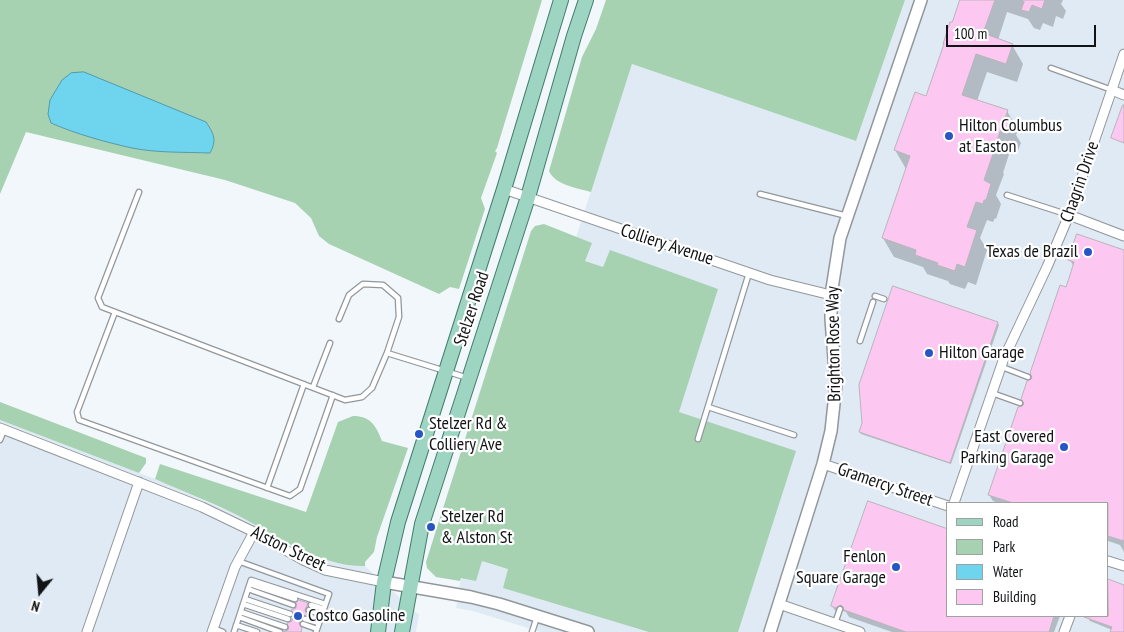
<!DOCTYPE html>
<style>
body{margin:0}
#map{position:relative;width:1124px;height:632px;overflow:hidden;background:#f1f7fb;font-family:"PT Sans Narrow",sans-serif}
canvas{display:block}
.legend{position:absolute;left:946px;top:502px;width:162px;height:115px;box-sizing:border-box;background:#fff;border:1px solid #a0a1a1;margin:0;padding:6px 9px;list-style:none;font-size:15px;color:#111315}
.legend li{display:flex;align-items:center;gap:10px;height:25px}
.legend b{width:25px;border:1px solid #a0a1a1}
.north{position:absolute;left:15px;top:567px;width:50px;height:50px;-webkit-text-stroke:4px #fff;paint-order:stroke;rotate:197deg;font-size:14px;font-weight:700;line-height:20px;text-align:center;color:#111315}
.north::after{content:'';display:block;margin:auto;width:18px;height:22px;background:#111315;clip-path:polygon(50% 0,100% 100%,50% 72%,0 100%)}
.scale{position:absolute;left:946px;top:25px;width:150px;height:22px;box-sizing:border-box;border:2px solid #111315;border-top:0;padding-left:6px;font-size:15px;line-height:18px;white-space:nowrap;color:#111315;-webkit-text-stroke:4px #fff;paint-order:stroke}
</style>
<div id="map">
<canvas width="1124" height="632"></canvas>
<ul class="legend">
<li><b style="height:6px;background:#9ed4c2"></b>Road</li>
<li><b style="height:14px;background:#a6d2b2"></b>Park</li>
<li><b style="height:14px;background:#6fd4ed"></b>Water</li>
<li><b style="height:14px;background:#fcc8f2"></b>Building</li>
</ul>
<div class="north">N</div>
<div class="scale">100 m</div>
</div>
<script>
const ctx = document.querySelector('canvas').getContext('2d');
ctx.lineJoin = 'round';
function paint(path, color) { ctx.fillStyle = color; ctx.fill(path, 'evenodd'); }
function strokePath(path, color, width, dash) { ctx.strokeStyle = color; ctx.lineWidth = width; ctx.lineCap = dash ? 'butt' : 'round'; ctx.setLineDash(dash || []); ctx.stroke(path); }
function write(font, color, halo, rows, align = 'center') {
  ctx.font = font + ' "PT Sans Narrow",sans-serif'; ctx.lineWidth = 4.5; ctx.setLineDash([]); ctx.textBaseline = 'middle'; ctx.strokeStyle = halo; ctx.fillStyle = color; for (const [text, x, y, turn = 0] of rows) {
    ctx.save(); ctx.translate(x, y); ctx.rotate((+turn || 0) * Math.PI / 180); ctx.textAlign = isNaN(turn) ? turn : align; if (halo) ctx.strokeText(text, 0, 0); ctx.fillText(text, 0, 0); ctx.restore();
  }
}
paint(new Path2D(`
 M905,0h219v632h-583l-68,-21 -17,-3 5,-30 9,-12 162,-502 224,77zM948,503h160v113h-160z
 M0,420l155,59 78,34 83,44 20,6 18,3h11l54,49 -3,17h-416z`), '#dfeaf4');
paint(new Path2D(`
 M0,0h542l-45,148 -2,3 2,2 -16,45 4,11 -26,80 -9,-2 -11,7 -110,-50 -10,-8 -8,-18 -16,-15 -70,-23 -199,-48 -26,62zM51,123l159,30 -51,-2 -26,-3 -70,-20z
 M606,0h299l-49,141 -224,-77 -41,128c-14,-4 -36,-7 -42,-21l33,-114 14,-28z
 M544,224l48,19 -7,18 18,6 7,-17 108,39 -39,123 117,39 -58,181h-89l-146,-44 5,-19 -26,-8 -6,20 -15,-3 -1,3 -24,-4 -9,-9 -1,-6 105,-331 4,-5z
 M0,402l146,56v5l-7,10 -139,-53z
 M353,416c18,0 23,10 29,25l26,7 -31,89 -3,15 -9,10v4c-47,1 -88,-31 -130,-52 -26,-13 -53,-23 -80,-35l5,-15 146,48 32,-90z`), '#a6d2b2');
const water = new Path2D(`
 M84,72l122,50c8,12 11,18 4,31 -26,-1 -53,0 -78,-5 -27,-6 -56,-14 -81,-25l-3,-9 2,-14 12,-20 9,-7z`);
paint(water, '#6fd4ed');
strokePath(water, '#539aac', 1);
paint(new Path2D(`
 M961,0h102l-2,4 5,7 -3,8 -7,-3 -3,11 -10,-4 -3,7 -6,-2 -6,-9 -21,-7 -9,28 14,5 11,19 -6,18 -30,-10 -10,29 30,10 11,19 -2,5 5,8 -3,7 -7,-2 -8,25 1,1 -8,21 5,9 -5,15 -1,-1 -2,4 -6,-2 -7,18 7,12 -11,35 -8,-3 -3,7 -15,-5 -2,-3 -21,-7 -4,-7 -29,-10 -11,-19 23,-69 -11,-19 32,-53z
 M1124,252v300l-4,-7 -12,-4v-38h-109l-6,-2 -4,-6 85,-228 -4,-7z
 M998,323l1,2 -48,139 -90,-30 -1,-2z
 M868,503l80,113h112l-6,16h-162l-43,-15 -3,-5 -3,-1 -3,3 -4,-2 -4,-6z
 M1108,581l16,5v46h-12v-2l-22,-9 -3,-4 1,-1h20z
 M307,604l-2,9 2,4 -5,1 -3,8 3,6h-17l5,-3 2,-6z`), '#0003');
const building = new Path2D(`
 M960,0h35l-12,33 30,11 -7,20 -30,-10 -14,41 46,15 -4,11 7,2 -3,9 -7,-3 -9,25h1l-9,26 7,4 -5,16h-2l-1,4 -7,-2 -9,25 10,3 -12,37 -8,-3 -2,7 -18,-6 1,-2 -23,-8 1,-5 -34,-12 28,-82 -16,-6 21,-58 11,4 18,-52h-1l7,-22h2z
 M1021,0h24l-3,9 -10,-4 -3,7 -8,-2 3,-8z
 M1123,105h1v38l-13,-5z
 M1077,234l47,16v291l-16,-5v-33h-95l-25,-8 30,-88 4,-1 2,-2 -3,-5 6,-18 5,-3 -2,-5 30,-88 6,2 4,-12 4,-13 -6,-2z
 M893,286l105,36 -48,141 -91,-31 3,-9 -3,-38z
 M868,501l80,28v87h106l-5,16h-143l-62,-22 -1,-3 -2,-2 -5,3 -5,-2z
 M1108,579l16,6v47h-14l2,-5 -28,-10 24,-1z
 M299,600l9,3 -3,7 2,5 -5,1 -3,7 3,5 -1,4h-17l5,-3 -2,-6 5,-2 2,-7 -3,-4 5,-2v-5z`);
paint(building, '#fcc8f2');
strokePath(building, '#bab5b9', 1);
const service = new Path2D(`
 M1051,68l61,22
 M139,192l-41,106 4,9 243,93 17,-3 10,-9 15,-35 81,25
 M760,194l87,22
 M1007,195l62,20
 M875,296l9,3
 M115,312l-38,100 2,8 211,76 10,-7 33,-94
 M339,319l10,-24 14,-11 20,1 15,13 1,19 -12,36
 M860,341l13,-39
 M1002,367l26,10
 M313,387l17,-44
 M992,393l28,10
 M708,407l86,28
 M698,439l51,-166
 M0,440l4,-10
 M267,488l37,-104
 M238,561l91,33 -13,38
 M250,584l45,15
 M248,589l45,16
 M245,599l45,15
 M243,604l45,15
 M311,605l13,4
 M309,610l13,5
 M241,612l44,15
 M239,617l41,15
 M305,619l14,4
 M835,623l5,-14
 M303,624l14,5
 M236,625l21,7
 M213,628l10,4
 M234,632l17,-52 74,24
 M532,632l5,-15`);
const minor = new Path2D(`
 M1112,90l12,5
 M504,189l266,91 61,15
 M1069,215l55,21
 M0,428l202,79 52,25 49,28 22,10 59,12
 M823,464l125,42
 M954,503l50,-145 43,-91 22,-52 55,-161
 M1108,561l16,5
 M779,604l81,28
 M87,632l52,-150
 M212,632l23,-65 19,-35
 M1064,632l6,-16`);
const tertiary = new Path2D(`
 M384,582l87,15 28,7 89,28
 M770,632l53,-168 8,-33 5,-46 -5,-66v-24l9,-57 81,-238`);
const primary = new Path2D(`
 M378,632l6,-50 14,-60 106,-333 57,-189
 M402,632l20,-108 106,-327 46,-161 12,-36`);
strokePath(service, '#92979b', 7);
strokePath(minor, '#92979b', 11);
strokePath(tertiary, '#92979b', 14);
strokePath(primary, '#427e6b', 16);
strokePath(service, '#fff', 4.5);
strokePath(minor, '#fff', 9);
strokePath(tertiary, '#fff', 11);
strokePath(primary, '#9ed4c2', 14);
for (const [x, y, r, color] of [
 [949,136,5,"#2755c3"],
 [1088,252,5,"#2755c3"],
 [929,353,5,"#2755c3"],
 [419,434,5,"#2755c3"],
 [1064,447,5,"#2755c3"],
 [431,527,5,"#2755c3"],
 [896,567,5,"#2755c3"],
 [298,616,5,"#2755c3"]
]) { const dot = new Path2D(); dot.arc(x, y, r, 0, 2 * Math.PI); ctx.fillStyle = color; ctx.fill(dot); strokePath(dot, '#fff', 2); }
write('18px', '#111315', '#fff', [
 ["Hilton Columbus",959,126],
 ["at Easton",959,147],
 ["Texas de Brazil",1078,252,"right"],
 ["Hilton Garage",939,353],
 ["Stelzer Rd &",429,424],
 ["Colliery Ave",429,445],
 ["East Covered",1054,437,"right"],
 ["Parking Garage",1054,458,"right"],
 ["Stelzer Rd",441,517],
 ["& Alston St",441,538],
 ["Fenlon",886,557,"right"],
 ["Square Garage",886,578,"right"],
 ["Costco Gasoline",308,616]
], 'left');
write('18px', '#111315', '#fff', [
 ["Chagrin Drive",1080,182,-71],
 ["Colliery Avenue",667,245,18],
 ["Stelzer Road",472,309,-72],
 ["Brighton Rose Way",834,344,-91],
 ["Gramercy Street",885,485,19],
 ["Alston Street",288,549,26]
]);
</script>
